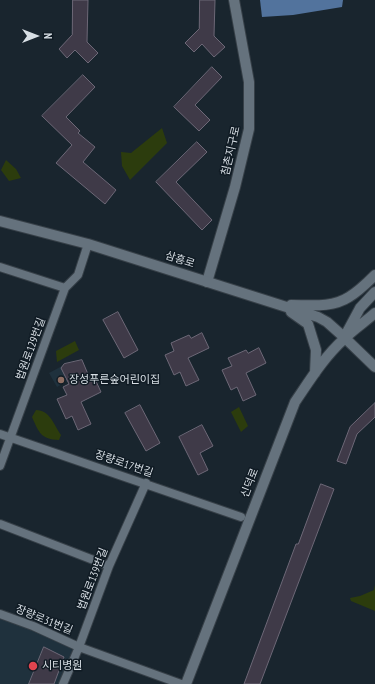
<!DOCTYPE html>
<meta charset="utf-8">
<style>
body{margin:0}
#map{position:relative;width:375px;height:684px;overflow:hidden;background:#19252e;font-family:"PT Sans Narrow",sans-serif}
canvas{display:block}
.north{position:absolute;left:16px;top:16px;width:40px;height:40px;-webkit-text-stroke:3px #101b24;paint-order:stroke;rotate:90deg;font-size:11px;font-weight:700;line-height:16px;text-align:center;color:#d8dfe5}
.north::after{content:'';display:block;margin:auto;width:14px;height:18px;background:#d8dfe5;clip-path:polygon(50% 0,100% 100%,50% 72%,0 100%)}
</style>
<div id="map">
<canvas width="375" height="684"></canvas>
<div class="north">N</div>
</div>
<script>
const ctx = document.querySelector('canvas').getContext('2d');
ctx.lineJoin = 'round';
function paint(path, color) { ctx.fillStyle = color; ctx.fill(path, 'evenodd'); }
function strokePath(path, color, width, dash) { ctx.strokeStyle = color; ctx.lineWidth = width; ctx.lineCap = dash ? 'butt' : 'round'; ctx.setLineDash(dash || []); ctx.stroke(path); }
function write(font, color, halo, rows, align = 'center') {
  ctx.font = font + ' "PT Sans Narrow","Noto Sans KR",sans-serif'; ctx.lineWidth = 3; ctx.setLineDash([]); ctx.textBaseline = 'middle'; ctx.strokeStyle = halo; ctx.fillStyle = color; for (const [text, x, y, turn = 0] of rows) {
    ctx.save(); ctx.translate(x, y); ctx.rotate((+turn || 0) * Math.PI / 180); ctx.textAlign = isNaN(turn) ? turn : align; if (halo) ctx.strokeText(text, 0, 0); ctx.fillText(text, 0, 0); ctx.restore();
  }
}
paint(new Path2D(`
 M82,360l4,10 -29,17 -8,-14 15,-8z
 M0,617l74,31 -15,36h-59z`), '#1f313d');
paint(new Path2D(`
 M162,128l5,15 -37,37 -8,-14 -1,-14 10,1z
 M6,160l10,9 5,9 -12,3 -8,-11z
 M75,341l4,9 -22,12 -1,-11z
 M239,407l9,19 -7,6 -10,-20z
 M36,410c14,0 18,15 25,25l-2,5c-18,-1 -20,-7 -27,-23z
 M375,585v26l-24,-10 -1,-3 10,-2 14,-6z`), '#2c3c0d');
paint(new Path2D(`
 M260,0h83l-1,7 -49,8 -31,2z`), '#52739d');
const building = new Path2D(`
 M73,0h15l-1,42 11,11 -10,10 -13,-13 -8,8 -8,-9 13,-14z
 M200,0h15l-1,36 11,11 -11,10 -12,-13 -8,8 -9,-9 14,-14z
 M212,67l10,10 -27,28 15,15 -11,11 -25,-24z
 M83,75l12,12 -29,30 14,14 -2,2 17,14 -12,15 33,28 -11,14 -49,-41 16,-18 -30,-29z
 M197,142l10,10 -31,30 36,38 -10,10 -46,-48z
 M118,312l20,38 -14,8 -21,-38z
 M202,333l7,15 -21,10 11,22 -13,6 -6,-14 -6,3 -9,-20 9,-4 -3,-8 18,-8 2,3z
 M259,348l7,15 -20,10 10,22 -13,6 -6,-14 -6,3 -9,-20 10,-4 -4,-8 18,-8 2,3z
 M82,360l8,19 4,-2 7,15 -20,10 10,22 -13,6 -6,-14 -6,3 -9,-20 10,-4 -4,-8 6,-3 -8,-16 3,-4z
 M375,403v14l-18,17 -11,30 -9,-3 13,-34z
 M140,405l20,38 -14,8 -21,-38z
 M202,425l11,21 -13,7 8,17 -10,5 -19,-38z
 M321,484l13,5 -74,195h-16l52,-140h2z
 M44,647l20,10 -10,27h-25z`);
paint(building, '#3f3a48');
strokePath(building, '#6d6877', 1);
const minor = new Path2D(`
 M0,267l65,21
 M0,434l241,83
 M0,466l65,-178 13,-13 10,-31
 M0,524l109,42
 M0,614l33,12 46,21 102,37
 M63,684l16,-37 30,-81 37,-83`);
const tertiary = new Path2D(`
 M207,282l28,-95 14,-58v-47l-15,-82
 M345,338l30,29`);
const secondary = new Path2D(`
 M0,221l88,23 230,73 9,5 18,16
 M291,305c19,0 41,3 58,-8 10,-6 18,-14 26,-22
 M291,312l17,12 8,26 -1,23
 M346,334l14,-26 15,-16
 M186,684l109,-282c15,-22 29,-45 49,-63 10,-10 21,-17 31,-26`);
strokePath(minor, '#374048', 10);
strokePath(tertiary, '#374048', 12);
strokePath(secondary, '#374048', 12);
strokePath(minor, '#65727d', 8);
strokePath(tertiary, '#65727d', 10);
strokePath(secondary, '#65727d', 10);
for (const [x, y, r, color] of [
 [61,380,4,"#8d6e63"],
 [33,666,5,"#e0444e"]
]) { const dot = new Path2D(); dot.arc(x, y, r, 0, 2 * Math.PI); ctx.fillStyle = color; ctx.fill(dot); strokePath(dot, '#101b24', 1.5); }
write('11px', '#d8dfe5', '#101b24', [
 ["침촌지구로",231,151,-77],
 ["삼흥로",180,260,18],
 ["법원로129번길",31,349,-70],
 ["장량로17번길",124,464,19],
 ["신덕로",250,483,-69],
 ["법원로139번길",93,579,-69],
 ["장량로31번길",44,620,22]
]);
write('11px', '#d8dfe5', '#101b24', [
 ["장성푸른숲어린이집",69,380],
 ["시티병원",42,666]
], 'left');
</script>
